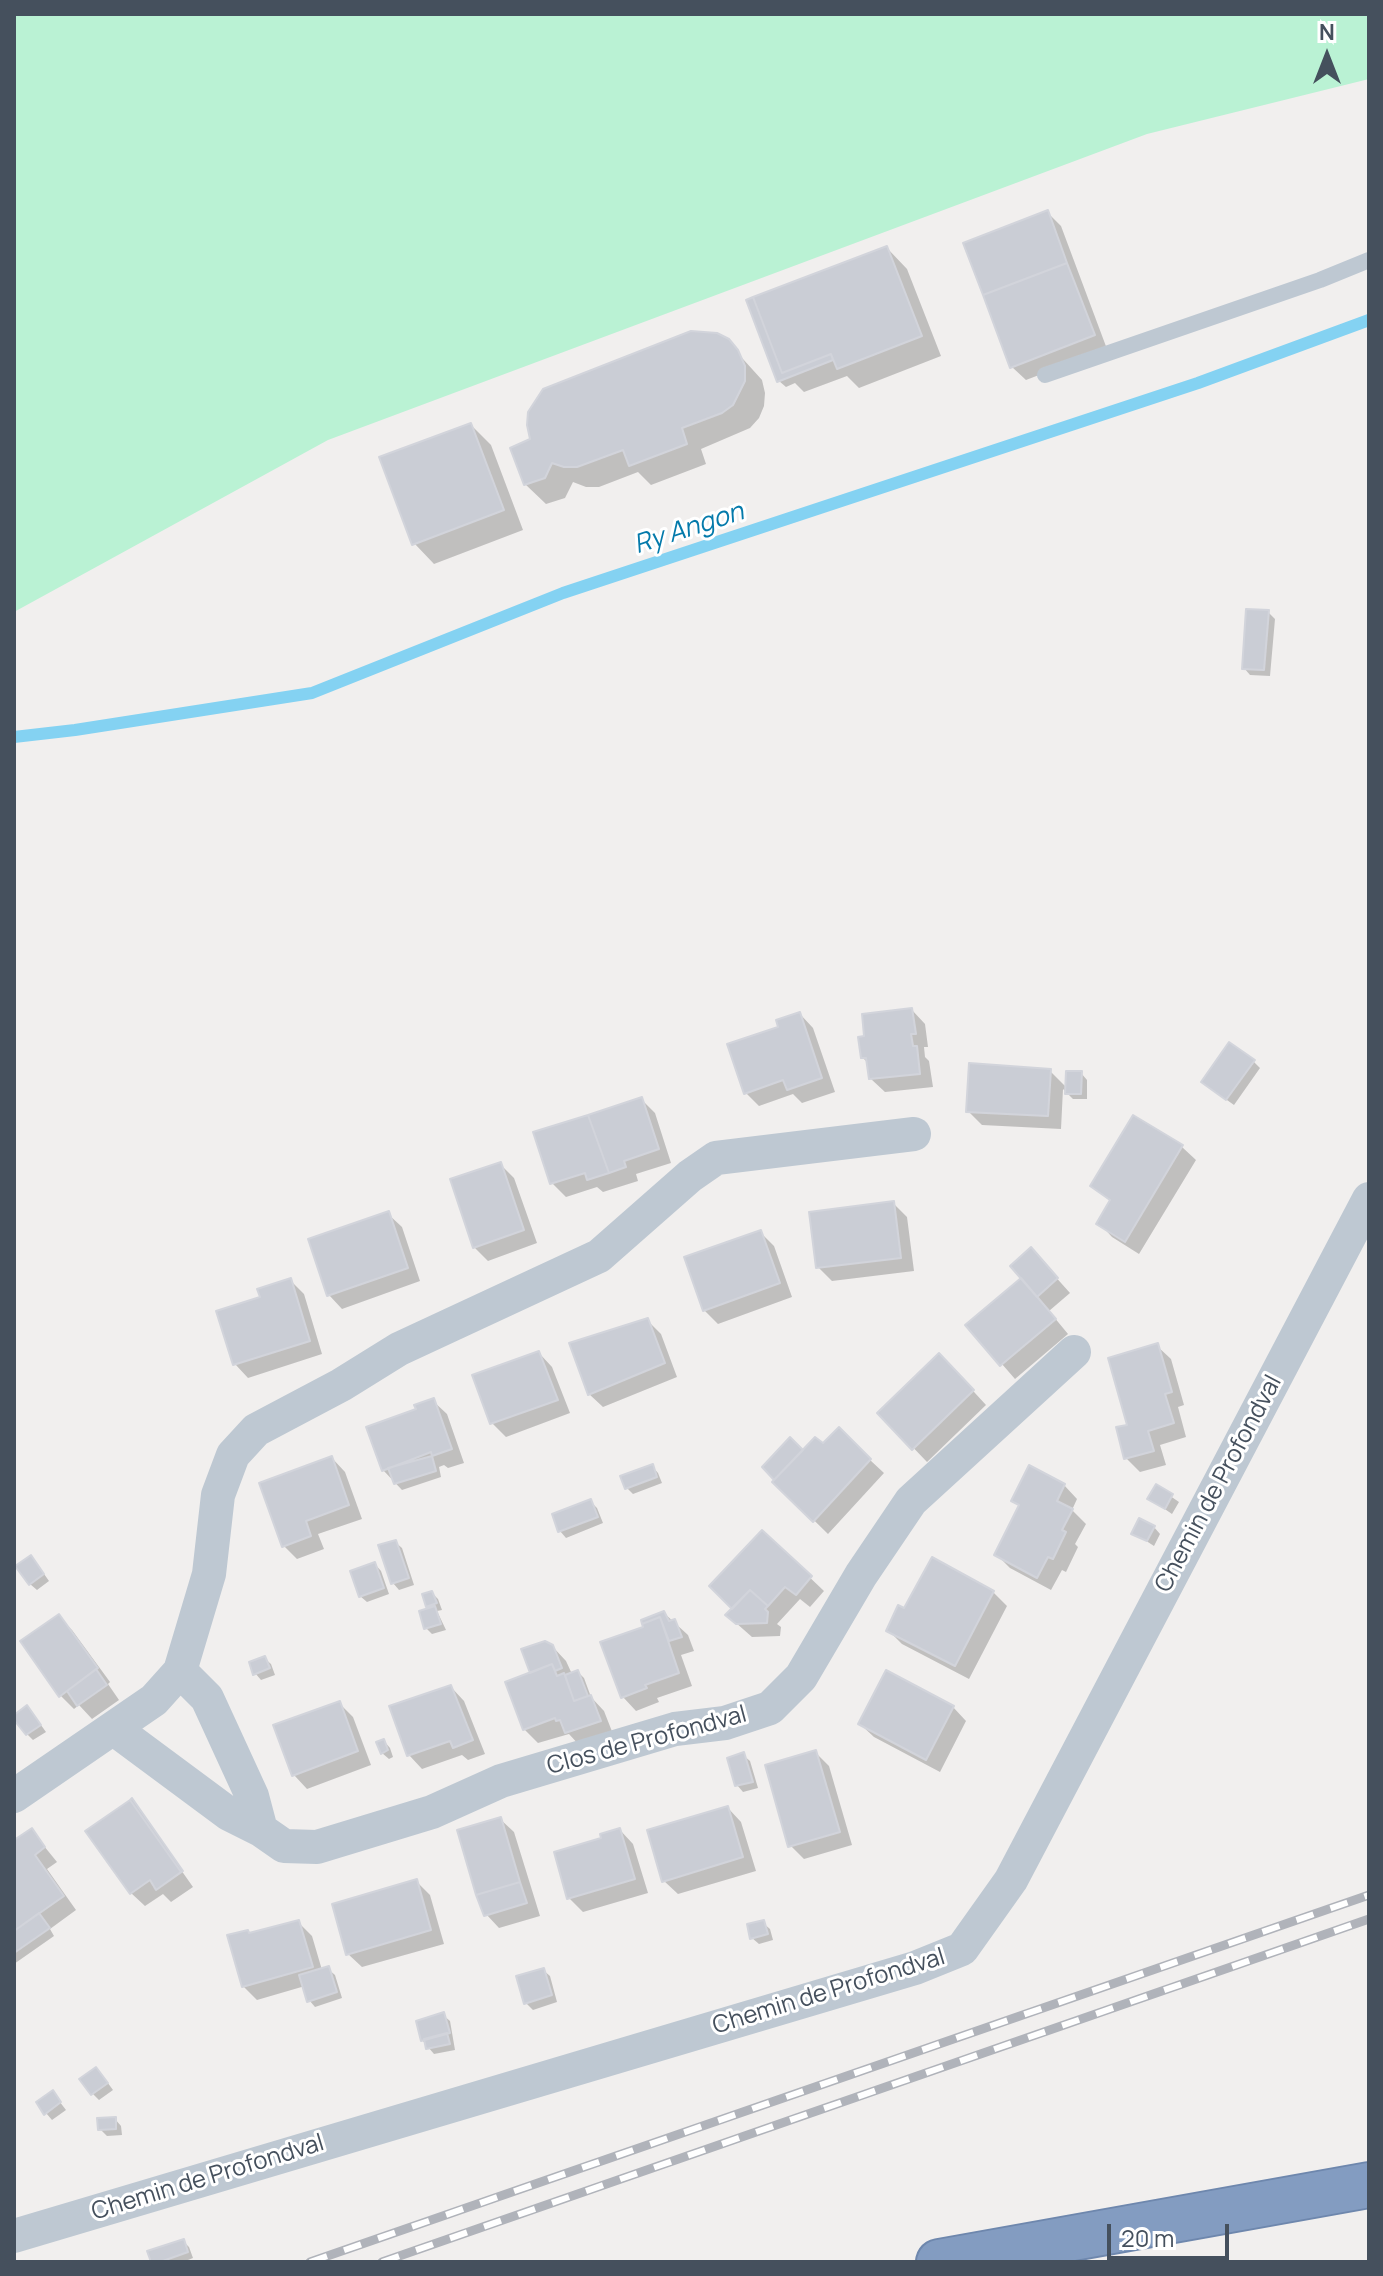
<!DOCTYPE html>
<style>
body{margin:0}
#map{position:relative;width:1383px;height:2276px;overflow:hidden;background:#f1efee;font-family:Manrope,sans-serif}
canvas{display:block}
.frame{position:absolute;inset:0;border:16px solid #45505d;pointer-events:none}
.north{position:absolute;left:1287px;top:16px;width:80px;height:80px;-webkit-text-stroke:6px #fff;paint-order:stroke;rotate:0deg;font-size:22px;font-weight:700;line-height:32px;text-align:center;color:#45505d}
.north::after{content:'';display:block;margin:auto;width:28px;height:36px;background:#45505d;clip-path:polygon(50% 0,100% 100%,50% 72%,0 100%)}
.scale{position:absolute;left:1107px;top:2224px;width:122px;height:36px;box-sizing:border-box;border:4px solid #45505d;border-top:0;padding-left:10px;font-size:24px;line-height:28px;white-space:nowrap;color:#45505d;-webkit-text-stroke:6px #fff;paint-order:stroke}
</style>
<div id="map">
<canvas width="1383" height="2276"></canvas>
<div class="frame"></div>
<div class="north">N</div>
<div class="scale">20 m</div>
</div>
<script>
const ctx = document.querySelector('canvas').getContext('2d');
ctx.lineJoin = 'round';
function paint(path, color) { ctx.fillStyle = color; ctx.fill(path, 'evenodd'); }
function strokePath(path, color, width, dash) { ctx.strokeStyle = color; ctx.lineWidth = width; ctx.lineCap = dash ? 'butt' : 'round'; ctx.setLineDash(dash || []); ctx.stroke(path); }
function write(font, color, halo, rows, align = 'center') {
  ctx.font = font + ' Manrope,sans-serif'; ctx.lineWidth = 6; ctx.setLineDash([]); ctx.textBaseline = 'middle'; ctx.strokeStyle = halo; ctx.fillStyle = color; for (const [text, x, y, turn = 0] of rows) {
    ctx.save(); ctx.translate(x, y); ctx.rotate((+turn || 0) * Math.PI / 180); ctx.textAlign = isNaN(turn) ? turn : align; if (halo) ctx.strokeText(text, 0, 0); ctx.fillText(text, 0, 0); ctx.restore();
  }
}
paint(new Path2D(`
 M14,14h1355v65l-222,55 -819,306 -314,172z`), '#baf2d4');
paint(new Path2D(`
 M1047,212l14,14 46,123 -81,31 -14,-13z
 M887,248l20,21 34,87 -82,32 -12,-12 -43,16 -9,-9 -9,4 -7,-6z
 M724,338l38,42 3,13 -1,13 -5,12 -9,10 -49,21 5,15 -55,21 -13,-13 -39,15h-13l-13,-5 -8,16 -19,6 -21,-20 -12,-35z
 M471,425l20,20 32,85 -89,34 -20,-21z
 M1268,612l7,7 -5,57 -20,-1 -6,-7z
 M912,1010l13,14 3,23h-4l1,10 4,4 4,26 -48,5 -14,-13 -2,-15 -7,-7 4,-19z
 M800,1014l13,14 22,64 -33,11 -9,-9 -34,12 -13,-13 34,-65z
 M1254,1062l6,6 -26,37 -24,-17z
 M1050,1071l17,17 14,-15 6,7v19h-14l-10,-10 -2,40 -79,-4 -14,-14z
 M641,1099l14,14 16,50 -35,11 2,7 -35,11 -6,-5 -31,10 -14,-14z
 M1134,1117l48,30 14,13 -57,94 -27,-17 -13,-14 12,-21 -19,-17z
 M500,1164l14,14 23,65 -49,18 -14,-14z
 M893,1203l14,14 7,54 -82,10 -14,-14z
 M388,1214l14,13 18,54 -78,28 -13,-14z
 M760,1232l14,14 18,51 -74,27 -14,-14z
 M1044,1264l26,29 -21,18 19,23 -53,45 -47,-54z
 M290,1280l14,14 18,60 -74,24 -13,-14z
 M647,1320l14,14 16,43 -74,30 -14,-13z
 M1157,1346l14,13 13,46 -6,2 8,30 -26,8 6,20 -26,7 -14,-14 4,-32z
 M539,1353l13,14 18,46 -64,24 -14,-14z
 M953,1369l33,36 -59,57 -47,-49z
 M433,1401l14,13 17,49 -16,5 -4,-3 -5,2 2,10 -39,13 -19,-20 36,-60z
 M823,1446l47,14 14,13 -56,61 -53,-52 28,-29z
 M332,1458l13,14 17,47 -44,15 6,15 -27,10 -14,-14z
 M652,1466l6,7 4,10 -29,11 -6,-6z
 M1064,1485l13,14 -5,11 14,14 -11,20 3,3 -12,25 -4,-2 -11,20 -41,-22 -14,-14 24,-47 -7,-7z
 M1157,1487l22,15 -7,12 -22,-15z
 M591,1502l6,6 6,15 -37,15 -6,-7 -6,-16z
 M1154,1527l6,7 -6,12 -20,-13z
 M762,1532l62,59 -14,16 -10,-8 -23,25 4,3 -1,9 -28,1 -25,-22 7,-7z
 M395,1542l7,6 12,37 -15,5 -6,-7z
 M37,1564l12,17 -12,9 -7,-6z
 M375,1564l6,7 8,23 -22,8 -7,-6z
 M993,1592l14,14 -38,73 -67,-35 -14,-14 17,-20z
 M432,1593l6,6 4,11 -5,1 9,19 -14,4 -6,-6 5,-19 -3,-3z
 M664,1613l24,22 6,16 -13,4 11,31 -35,12 2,4 -23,9 -13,-14 22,-69z
 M58,1616l14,14 38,52 -2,2 11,16 -27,19 -13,-14 -5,4 -13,-13 -39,-55z
 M552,1646l14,15 6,13 6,-2 6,6 7,19 13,14 9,23 -33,12 -11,-12 -31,9 -14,-14 9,-55z
 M264,1658l7,6 4,11 -14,5 -6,-7z
 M451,1687l13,14 21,53 -17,6 -6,-5 -40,14 -13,-14z
 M339,1703l14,14 18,48 -64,24 -13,-14z
 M953,1707l13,14 -26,51 -66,-35 -14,-13z
 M33,1714l13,18 -13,8 -6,-6z
 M384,1741l6,7 3,9 -4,2 -7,-6z
 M815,1752l14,14 23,79 -48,14 -14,-14z
 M743,1755l7,6 8,27 -15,4 -6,-7z
 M728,1808l13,14 15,49 -78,23 -14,-13z
 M143,1816l50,71 -22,15 -8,-8 -18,12 -14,-13z
 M500,1819l14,13 26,84 -41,12 -13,-14z
 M31,1830l26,32 -10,7 29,41 -26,19 4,7 -40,28v-122z
 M620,1830l13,14 15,49 -65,19 -14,-14 34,-59z
 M416,1881l14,14 14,49 -82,23 -14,-13z
 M298,1922l14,14 10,34 6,-1 7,6 7,23 -27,9 -6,-7 -4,-14 -48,14 -14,-14 7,-51z
 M763,1923l7,6 3,11 -14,4 -7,-6z
 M543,1970l7,6 7,26 -24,8 -7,-7z
 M443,2015l7,6 5,29 -21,4 -12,-14z
 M102,2075l11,15 -14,10 -6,-6z
 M53,2093l13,17 -14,10 -6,-7z
 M115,2119l6,7 1,9 -15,1 -7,-7z
 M183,2241l6,6 4,11 -10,4h-30z`), '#0003');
strokePath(new Path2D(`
 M14,737l61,-7 237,-37 251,-100 635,-210 171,-63`), '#84d2f2', 12);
const building = new Path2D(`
 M1048,210l19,53 -84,32 -20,-52z
 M887,246l35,90 -85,33 -6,-15 -49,19 -29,-76z
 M1067,263l28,72 -85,33 -27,-73z
 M753,297l29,76 49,-19 2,6 -56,22 -31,-82z
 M691,331l26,2 12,6 9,11 7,16v15l-12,24 -11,8 -40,15 5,16 -58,22 -6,-16 -46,17h-13l-12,-4 -7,15 -21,7 -14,-37 20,-9 -3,-14 1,-13 15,-23z
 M471,423l33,87 -92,35 -33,-88z
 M1246,609l23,1 -5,60 -22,-1z
 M912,1008l4,26h-5l2,12h4l3,28 -51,5 -3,-21h-5l-3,-21 6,-1 -2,-22z
 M800,1012l22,66 -35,12 -4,-10 -39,14 -17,-50 51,-17 -2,-7z
 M1229,1042l26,18 -29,40 -25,-18z
 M969,1063l82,6 -3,47 -82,-4z
 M1066,1071h16l-1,23h-16z
 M642,1097l17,52 -35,12 2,6 -17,6 -21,-58z
 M588,1115l21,58 -22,7 -2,-7 -35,11 -17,-52z
 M1133,1115l50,30 -58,97 -29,-18 14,-24 -20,-14z
 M501,1162l23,68 -51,18 -23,-69z
 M894,1201l7,57 -85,10 -7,-56z
 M389,1211l19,57 -81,28 -19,-57z
 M761,1230l19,53 -77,28 -19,-54z
 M1031,1247l27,31 -21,19 -27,-31z
 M291,1278l19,63 -77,24 -17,-54 44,-14 -3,-8z
 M1021,1278l35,41 -56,47 -35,-41z
 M648,1318l17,45 -77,32 -19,-52z
 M1158,1343l14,49 -7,2 9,29 -26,8 6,20 -30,8 -8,-32 11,-2 -19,-67z
 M539,1351l19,49 -68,24 -18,-49z
 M939,1353l35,37 -62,60 -35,-37z
 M434,1398l18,51 -20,7 -1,-4 -49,19 -16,-44 50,-18 -2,-4z
 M839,1427l32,32 -58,63 -41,-40 43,-45 8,6z
 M790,1437l13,13 -29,30 -12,-13z
 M332,1456l17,49 -43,16 5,15 -29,11 -23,-64z
 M432,1456l4,15 -42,13 -6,-16z
 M653,1464l4,13 -32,12 -5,-13z
 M1029,1465l36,19 -8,17 16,8 -11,21 4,2 -13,27 -5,-2 -11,21 -43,-23 25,-50 -8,-4z
 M1156,1484l17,10 -8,15 -18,-10z
 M591,1499l7,18 -40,15 -6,-18z
 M1139,1518l16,8 -8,15 -16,-7z
 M762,1530l50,46 -16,19 -11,-8 -17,19 -18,-16 -18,19 -23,-23z
 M396,1540l13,38 -18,6 -13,-39z
 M31,1555l13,19 -15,11 -14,-19z
 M932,1557l62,34 -39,75 -69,-35 12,-26 6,3z
 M375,1562l9,26 -25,9 -9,-26z
 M750,1590l18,16 -3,3 3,3 -1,11 -31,1 -11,-9z
 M432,1591l5,12 -11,4 -4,-13z
 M435,1606l6,18 -17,5 -5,-18z
 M664,1611l5,10 6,-2 7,18 -13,4 -9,-24 -18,7 -1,-4z
 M59,1614l39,54 -39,29 -39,-56z
 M660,1617l19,56 -34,12 2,3 -26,10 -21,-56 43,-15 -1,-3z
 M545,1641l8,4 9,23 -7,3 -3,-7 -22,9 -9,-24z
 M265,1656l5,12 -17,7 -4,-13z
 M552,1664l5,12 7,-3 10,28 17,-6 10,26 -36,12 -5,-13 -4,1 -1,-3 -32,12 -18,-48z
 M96,1669l11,16 -30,21 -10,-15z
 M578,1670l10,26 -14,5 -9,-26z
 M886,1670l68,36 -28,54 -68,-36z
 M451,1685l22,55 -20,8 -3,-7 -43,15 -18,-50z
 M340,1701l18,50 -66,25 -19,-51z
 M27,1705l14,20 -15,10 -12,-15v-5z
 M384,1739l4,11 -7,4 -5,-12z
 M816,1750l24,82 -52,15 -23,-82z
 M744,1752l9,30 -18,4 -8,-28z
 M132,1798l51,73 -27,19 25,-18 -51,-72z
 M130,1800l51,72 -25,18 -6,-10 -20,14 -45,-63z
 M728,1806l15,51 -81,25 -15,-52z
 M501,1817l19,65 -44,13 -19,-65z
 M32,1828l13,19 -10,8 29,41 -50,35v-91z
 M620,1828l15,51 -68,20 -13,-47 47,-14 -1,-4z
 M417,1879l14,51 -85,25 -14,-51z
 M520,1882l7,21 -43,13 -8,-21z
 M39,1913l11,15 -36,25v-22z
 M299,1920l14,47 -71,20 -15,-52 21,-5 1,3z
 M764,1920l4,14 -18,5 -3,-15z
 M329,1966l8,26 -30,10 -8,-27z
 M544,1968l8,27 -28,9 -8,-28z
 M444,2012l6,21 -29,8 -5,-20z
 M447,2033l3,11 -24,5 -2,-10z
 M96,2067l12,16 -17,12 -12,-16z
 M53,2090l8,12 -17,13 -8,-13z
 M116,2117v12l-18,1 -1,-12z
 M184,2239l4,13 -28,10h-9l-4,-11z`);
paint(building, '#cacdd5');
strokePath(building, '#d2d4db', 2);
const highway = new Path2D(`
 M939,2262l430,-77`);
strokePath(highway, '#6e87ad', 48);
strokePath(new Path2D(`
 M1045,375l275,-95 49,-20`), '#bec8d2', 16);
strokePath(new Path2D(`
 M180,1671l27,27 45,98 9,34
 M113,1728l116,86 32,16 23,16 33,1 115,-35 69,-31 174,-52 50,-6 45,-15 31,-31 60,-102 50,-74 163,-149
 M14,1796l140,-96 26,-29 29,-97 9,-79 15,-40 23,-25 85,-45 58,-36 200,-93 91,-80 26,-18 198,-24
 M14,2236l901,-268 47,-19 49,-69 358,-681`), '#bec8d2', 34);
strokePath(highway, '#839cc1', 44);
const rail = new Path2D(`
 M310,2262l1059,-367
 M382,2262l987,-343`);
strokePath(rail, '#b0b3ba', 9);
strokePath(rail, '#fff', 6, [18]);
write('24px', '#45505d', '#fff', [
 ["Chemin de Profondval",1219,1484,-62],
 ["Clos de Profondval",647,1741,-15],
 ["Chemin de Profondval",829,1992,-17],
 ["Chemin de Profondval",208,2178,-17]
]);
write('italic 26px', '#047aab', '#fff', [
 ["Ry Angon",689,529,-18]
]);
</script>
